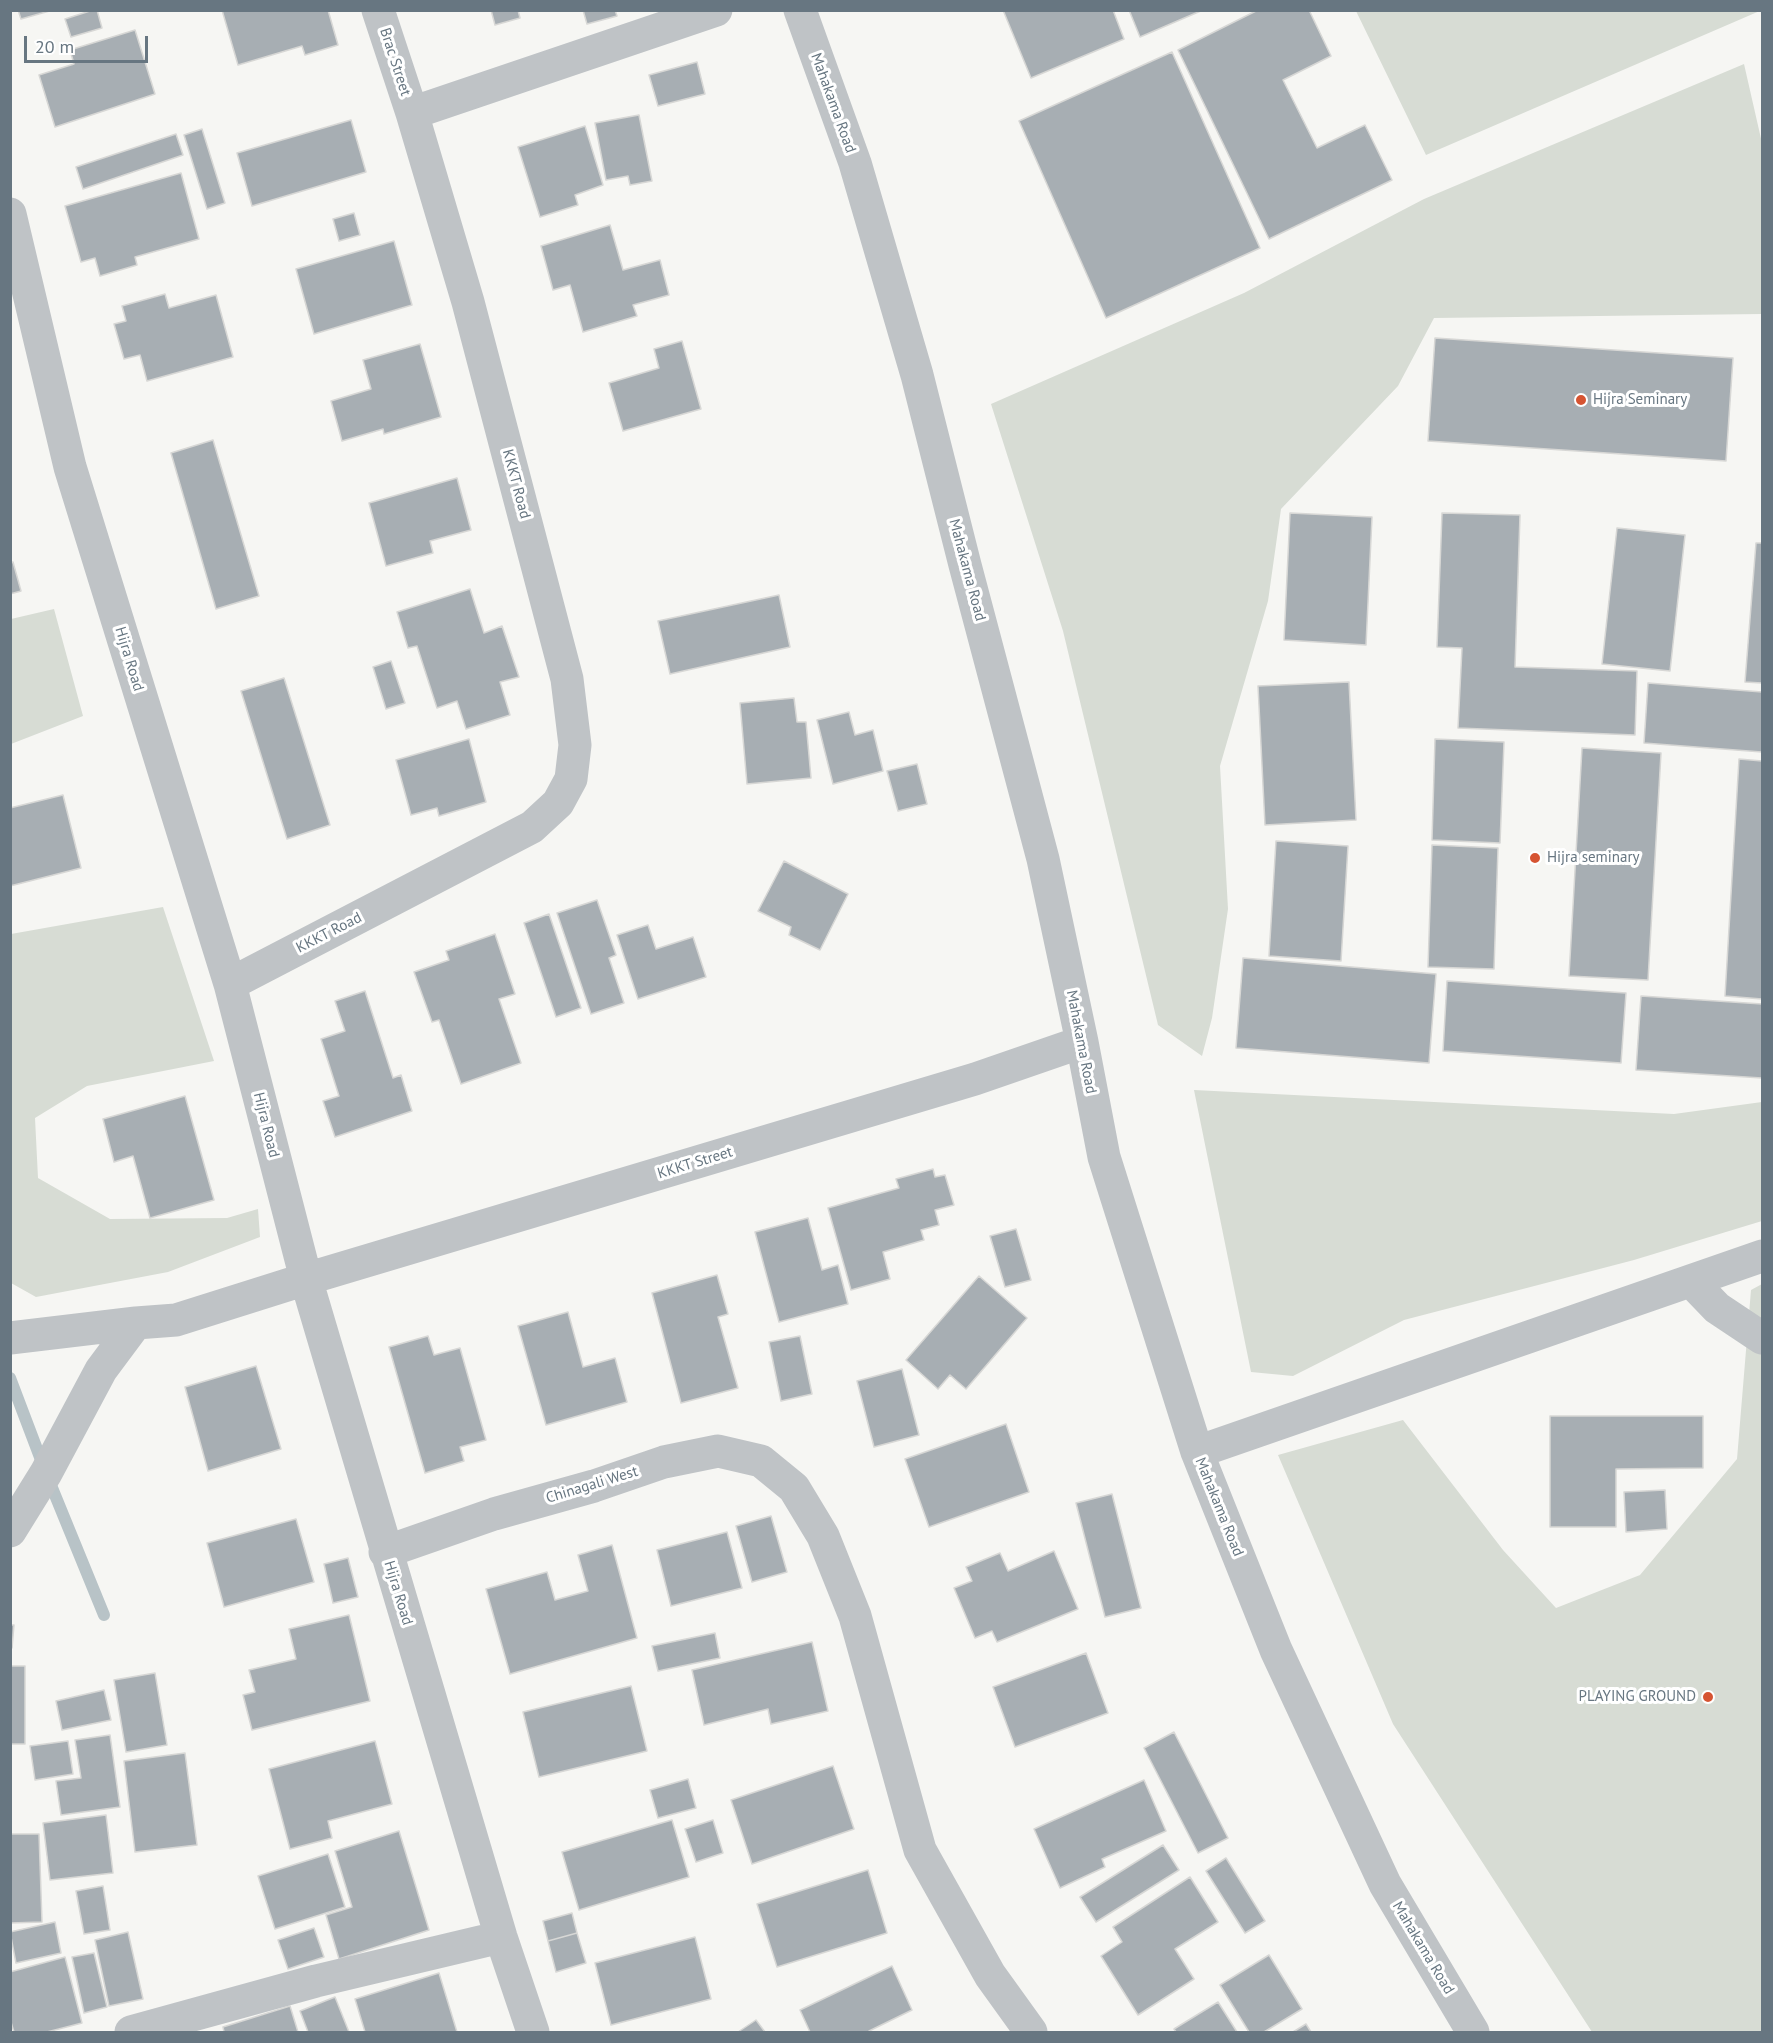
<!DOCTYPE html>
<style>
body{margin:0}
#map{position:relative;width:1773px;height:2043px;overflow:hidden;background:#f6f6f3;font-family:"PT Sans",sans-serif}
canvas{display:block}
.frame{position:absolute;inset:0;border:12px solid #677681;pointer-events:none}
.scale{position:absolute;left:24px;top:36px;width:124px;height:27px;box-sizing:border-box;border:3px solid #677681;border-top:0;padding-left:8px;font-size:18px;line-height:21px;white-space:nowrap;color:#677681;-webkit-text-stroke:4px #fff;paint-order:stroke}
</style>
<div id="map">
<canvas width="1773" height="2043"></canvas>
<div class="frame"></div>
<div class="scale">20 m</div>
</div>
<script>
const ctx = document.querySelector('canvas').getContext('2d');
ctx.lineJoin = 'round';
function paint(path, color) { ctx.fillStyle = color; ctx.fill(path, 'evenodd'); }
function strokePath(path, color, width, dash) { ctx.strokeStyle = color; ctx.lineWidth = width; ctx.lineCap = dash ? 'butt' : 'round'; ctx.setLineDash(dash || []); ctx.stroke(path); }
function write(font, color, halo, rows, align = 'center') {
  ctx.font = font + ' "PT Sans",sans-serif'; ctx.lineWidth = 6; ctx.setLineDash([]); ctx.textBaseline = 'middle'; ctx.strokeStyle = halo; ctx.fillStyle = color; for (const [text, x, y, turn = 0] of rows) {
    ctx.save(); ctx.translate(x, y); ctx.rotate((+turn || 0) * Math.PI / 180); ctx.textAlign = isNaN(turn) ? turn : align; if (halo) ctx.strokeText(text, 0, 0); ctx.fillText(text, 0, 0); ctx.restore();
  }
}
paint(new Path2D(`
 M1762,10l-336,145 -70,-144v-1z
 M1744,64l18,79v171l-328,4 -36,68 -117,123 -13,92 -48,165 8,143 -16,109 -10,38 -44,-31 -95,-394 -72,-227 253,-111 180,-94z
 M54,609l29,107 -72,28v-125z
 M163,907l51,154 -127,25 -52,32 3,60 72,41 117,-1 31,-9 2,28 -92,35 -132,25 -25,-14v-349z
 M1194,1090l480,24 88,-12v119l-128,39 -230,60 -111,56 -42,-4z
 M1762,1284v748h-170l-199,-308 -115,-269 125,-35 100,130 53,58 84,-33 97,-116 14,-169z`), '#d7dcd4');
strokePath(new Path2D(`
 M10,1378l36,95 58,142`), '#b8c3c7', 12);
const building = new Path2D(`
 M18,10h35l-32,9z
 M93,10h4l5,18 -31,9 -6,-18z
 M222,10h106l10,35 -33,10 -3,-9 -64,19z
 M491,10h27l2,8 -25,7z
 M583,10h32l2,6 -30,8z
 M1003,10h110l11,29 -93,39z
 M1129,10h74l-63,27z
 M1258,10h51l22,46 -48,24 34,68 48,-23 27,55 -123,59 -91,-189z
 M135,30l20,64 -100,33 -16,-52 35,-11 -4,-14z
 M1172,52l88,196 -154,70 -87,-197z
 M697,62l8,32 -47,12 -9,-31z
 M639,115l13,66 -22,4 -2,-9 -22,4 -11,-57z
 M351,120l15,52 -114,34 -15,-53z
 M585,126l18,59 -28,10 3,10 -38,12 -22,-70z
 M202,129l23,74 -18,6 -23,-74z
 M176,134l7,21 -100,34 -7,-22z
 M181,173l18,66 -64,18 2,8 -37,11 -5,-18 -14,4 -16,-56z
 M354,213l6,22 -21,6 -6,-22z
 M610,225l13,45 37,-10 9,35 -36,10 4,11 -54,16 -13,-47 -17,5 -12,-44z
 M394,241l18,64 -98,29 -18,-65z
 M165,294l4,14 47,-13 17,62 -86,24 -7,-26 -16,4 -10,-35 12,-3 -4,-15z
 M1435,338l298,20 -7,103 -298,-20z
 M682,341l19,68 -78,22 -14,-48 50,-15 -5,-19z
 M420,344l21,73 -57,17 -1,-5 -41,12 -11,-40 40,-12 -8,-29z
 M213,440l46,156 -43,13 -45,-156z
 M457,478l14,52 -41,11 3,12 -47,13 -17,-63z
 M1290,513l82,4 -6,128 -82,-5z
 M1442,513l78,2 -5,152 122,4 -2,64 -177,-7 4,-80 -25,-1z
 M1617,528l68,7 -15,136 -68,-7z
 M1756,543h6v140l-17,-1z
 M13,562l8,29 -11,3v-31z
 M470,589l14,44 18,-7 17,51 -19,5 10,33 -44,14 -9,-28 -20,7 -20,-62 -9,2 -11,-36z
 M779,595l11,52 -120,27 -12,-53z
 M391,661l14,42 -19,6 -13,-42z
 M284,678l46,147 -43,14 -46,-148z
 M1349,682l7,138 -91,5 -7,-139z
 M1648,683l114,9v60l-118,-9z
 M794,698l3,24h9l5,56 -64,6 -7,-81z
 M849,712l6,23 18,-5 10,41 -50,13 -16,-64z
 M469,739l17,63 -47,14 -2,-8 -26,7 -15,-55z
 M1435,739l69,3 -4,101 -68,-3z
 M1582,748l79,5 -13,227 -79,-4z
 M1739,759l23,2v238l-37,-3z
 M917,764l10,40 -29,7 -11,-40z
 M63,795l18,73 -71,18v-78z
 M1276,841l72,5 -7,115 -72,-5z
 M1432,845l66,3 -4,121 -66,-2z
 M784,861l64,33 -28,56 -31,-15 2,-8 -33,-16z
 M597,900l19,55 -7,3 15,45 -33,11 -34,-101z
 M549,914l32,94 -25,9 -32,-94z
 M648,925l8,24 37,-12 13,40 -68,22 -21,-64z
 M495,934l20,60 -16,5 22,64 -60,21 -22,-64 -7,2 -18,-50 35,-12 -3,-9z
 M1243,958l193,16 -7,89 -193,-15z
 M1447,981l179,12 -5,70 -178,-12z
 M365,991l28,87 8,-3 11,36 -77,26 -12,-36 16,-5 -18,-57 24,-8 -10,-30z
 M1641,996l121,8v74l-126,-8z
 M185,1096l29,104 -64,18 -17,-62 -19,6 -11,-43z
 M933,1169l2,8 10,-2 9,30 -19,5 4,15 -18,5 3,10 -41,12 7,27 -39,11 -23,-82 71,-20 -3,-9z
 M808,1218l14,52 16,-5 10,39 -69,18 -24,-90z
 M1016,1229l15,51 -26,7 -15,-51z
 M717,1275l11,39 -10,3 20,71 -57,15 -29,-110z
 M979,1276l48,42 -61,71 -16,-14 -12,14 -32,-29z
 M568,1312l15,55 32,-9 12,44 -81,23 -28,-99z
 M428,1336l6,19 26,-7 26,92 -26,7 4,14 -39,12 -36,-126z
 M800,1336l12,58 -31,7 -12,-59z
 M256,1366l25,83 -73,22 -23,-84z
 M902,1369l17,66 -45,12 -17,-66z
 M1550,1416h153v52l-87,1v58h-66z
 M1006,1424l23,68 -100,35 -24,-68z
 M1665,1490l2,39 -41,3 -2,-40z
 M1112,1494l29,114 -36,9 -29,-114z
 M771,1516l16,56 -35,10 -16,-56z
 M296,1519l18,63 -90,25 -17,-64z
 M727,1532l15,56 -71,18 -14,-56z
 M612,1545l25,93 -127,36 -24,-85 61,-17 8,28 33,-9 -10,-36z
 M1054,1551l24,58 -81,33 -5,-11 -17,7 -21,-50 18,-7 -6,-14 34,-14 8,18z
 M348,1558l10,39 -25,6 -9,-39z
 M349,1615l21,86 -118,29 -9,-35 12,-3 -6,-22 47,-11 -7,-30z
 M10,1625h4l-2,23h-2z
 M715,1633l5,25 -62,13 -6,-25z
 M812,1642l16,69 -57,13 -3,-15 -64,16 -12,-55z
 M1086,1653l22,60 -93,34 -22,-60z
 M10,1666h15v78h-15z
 M155,1673l12,72 -41,7 -12,-72z
 M631,1686l16,65 -108,26 -16,-65z
 M104,1690l7,30 -49,10 -6,-29z
 M1174,1732l54,106 -30,15 -54,-105z
 M110,1735l10,72 -59,8 -5,-34 25,-3 -6,-38z
 M68,1741l5,33 -38,6 -5,-34z
 M375,1741l17,63 -64,17 4,17 -42,11 -21,-80z
 M185,1753l12,92 -62,7 -11,-91z
 M833,1766l21,63 -102,35 -21,-64z
 M688,1779l8,29 -38,10 -8,-28z
 M1144,1780l22,51 -64,28 3,8 -45,21 -26,-59z
 M106,1815l7,58 -63,7 -7,-57z
 M672,1820l17,57 -110,33 -17,-58z
 M713,1820l10,33 -27,9 -11,-33z
 M399,1831l30,99 -90,29 -13,-44 26,-8 -17,-56z
 M10,1834h29l3,88 -32,1z
 M1163,1845l16,25 -83,52 -16,-25z
 M328,1854l17,53 -70,22 -17,-53z
 M1226,1858l39,63 -20,12 -39,-62z
 M868,1870l19,63 -110,34 -20,-63z
 M1190,1877l28,45 -43,27 19,30 -56,36 -37,-59 21,-14 -9,-15z
 M103,1886l7,44 -26,4 -8,-43z
 M572,1913l5,20 -29,8 -5,-20z
 M55,1922l6,31 -45,10 -6,-31z
 M314,1928l10,29 -36,12 -10,-29z
 M128,1932l15,67 -34,7 -14,-66z
 M577,1933l9,30 -30,9 -8,-31z
 M695,1937l16,62 -100,26 -16,-62z
 M94,1953l13,54 -23,6 -12,-56z
 M1269,1955l33,54 -38,23h-15l-29,-47z
 M65,1957l17,66 -35,9h-33l-4,-13v-47z
 M892,1966l20,44 -43,21 1,1h-60l-10,-22z
 M439,1973l18,59h-92l-10,-33z
 M335,1997l14,35h-41l-8,-21z
 M1218,2002l19,30h-61l-2,-3z
 M290,2006l8,26h-74l-1,-5z
 M756,2020l9,12h-27z
 M1306,2024l5,8h-18z`);
paint(building, '#a7aeb3');
strokePath(building, '#d7d7d5', 1.5);
strokePath(new Path2D(`
 M800,10l55,153 62,212 48,190 78,294 39,183 22,115 93,295 79,198 109,234 88,148
 M412,113l304,-103
 M10,214l60,253 160,517 76,295 195,658 32,95
 M230,984l302,-157 26,-24 13,-24 4,-34 -8,-66 -99,-377 -56,-189 -34,-103
 M1691,1281l26,27 45,30
 M10,1338l126,-15
 M1197,1452l565,-196
 M10,1531l36,-58 55,-103 35,-47 40,-3 130,-41 669,-200 107,-37
 M385,1552l109,-38 100,-28 70,-24 54,-11 43,10 33,27 29,48 32,80 65,234 70,125 41,57
 M131,2032l185,-51 185,-44`), '#bfc3c6', 33);
for (const [x, y, r, color] of [
 [1581,400,6,"#d65432"],
 [1535,858,6,"#d65432"],
 [1708,1697,6,"#d65432"]
]) { const dot = new Path2D(); dot.arc(x, y, r, 0, 2 * Math.PI); ctx.fillStyle = color; ctx.fill(dot); strokePath(dot, '#fff', 2); }
write('15px', '#677681', '#fff', [
 ["Brac Street",395,62,72],
 ["Mahakama Road",833,103,70],
 ["KKKT Road",516,484,75],
 ["Mahakama Road",967,570,75],
 ["Hijra Road",129,659,73],
 ["KKKT Road",329,933,-27],
 ["Mahakama Road",1081,1042,79],
 ["Hijra Road",266,1125,76],
 ["KKKT Street",695,1163,-17],
 ["Chinagali West",592,1485,-17],
 ["Mahakama Road",1219,1507,68],
 ["Hijra Road",398,1593,73],
 ["Mahakama Road",1423,1948,59]
]);
write('15px', '#677681', '#fff', [
 ["Hijra Seminary",1593,400],
 ["Hijra seminary",1547,858],
 ["PLAYING GROUND",1696,1697,"right"]
], 'left');
</script>
